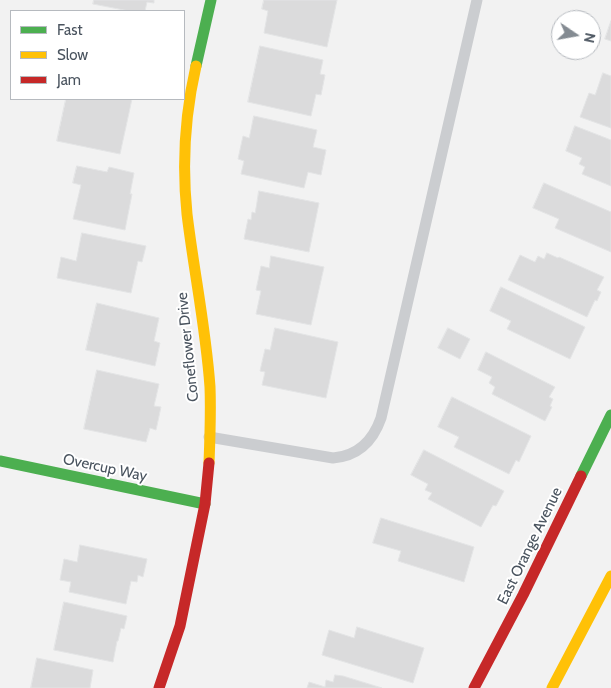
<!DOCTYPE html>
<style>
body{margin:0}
#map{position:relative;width:611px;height:688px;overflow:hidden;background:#f2f2f2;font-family:Cabin,sans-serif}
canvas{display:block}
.legend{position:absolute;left:10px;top:10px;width:175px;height:90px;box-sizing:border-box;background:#fff;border:1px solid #b6babf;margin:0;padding:6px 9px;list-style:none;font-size:15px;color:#49535e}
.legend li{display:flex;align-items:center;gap:10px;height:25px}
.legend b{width:25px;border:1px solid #b6babf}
.north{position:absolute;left:551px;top:10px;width:50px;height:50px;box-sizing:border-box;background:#fff;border:1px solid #b6babf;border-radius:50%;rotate:102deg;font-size:14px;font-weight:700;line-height:20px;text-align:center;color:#49535e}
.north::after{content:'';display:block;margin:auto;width:18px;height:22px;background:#848b92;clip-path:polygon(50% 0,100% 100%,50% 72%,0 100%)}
</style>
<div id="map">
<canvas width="611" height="688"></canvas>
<ul class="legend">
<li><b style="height:6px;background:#4caf50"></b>Fast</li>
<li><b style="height:6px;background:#ffc107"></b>Slow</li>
<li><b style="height:6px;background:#c62828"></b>Jam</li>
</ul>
<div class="north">N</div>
</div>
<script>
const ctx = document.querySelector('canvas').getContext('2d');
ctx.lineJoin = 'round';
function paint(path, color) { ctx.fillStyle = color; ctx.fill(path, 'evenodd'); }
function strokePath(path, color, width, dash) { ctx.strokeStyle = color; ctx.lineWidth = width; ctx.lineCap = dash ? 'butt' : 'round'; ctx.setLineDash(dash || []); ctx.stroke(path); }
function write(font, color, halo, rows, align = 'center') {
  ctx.font = font + ' Cabin,sans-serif'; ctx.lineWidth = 4; ctx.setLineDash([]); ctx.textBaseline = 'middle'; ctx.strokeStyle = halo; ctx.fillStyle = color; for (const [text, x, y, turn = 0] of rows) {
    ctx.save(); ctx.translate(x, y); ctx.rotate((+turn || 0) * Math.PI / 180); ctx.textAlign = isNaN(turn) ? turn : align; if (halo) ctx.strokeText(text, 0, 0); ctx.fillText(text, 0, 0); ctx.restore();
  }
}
const building = new Path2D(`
 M94,0h60v3l-7,-1 -2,9h-16l-36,-7z
 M264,0h73l-10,47 -63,-14 4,-22 -6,-2z
 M611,21v20l-6,-2z
 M260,46l63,14 -3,14 5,1 -4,20 -5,-1 -5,22 -63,-14z
 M603,73l8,3v52l-31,-11 9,-24 6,2z
 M66,99h66l-12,55 -63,-13z
 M254,116l63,14 -4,17 13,3 -5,25 -13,-3 -4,16 -63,-14 3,-13 -6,-2 5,-23 6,2z
 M575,126l36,14v46l-29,-12 3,-7 -6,-3 3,-6 -16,-7z
 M77,166l30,6 2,-5 25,6 -4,21h2l-7,36 -52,-11 8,-34 -8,-2z
 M544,183l67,29v40l-56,-24 4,-9 -26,-11z
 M259,191l60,12 -10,49 -65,-13 4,-20 3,1 1,-8 3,1z
 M82,233l64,13 -4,16 -4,-1 -7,32 -74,-15 4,-21 15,4z
 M547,253l11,5 1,-1 45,20 -7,13 4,2 -4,9 -2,-1 -8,17 -79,-37 12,-25 15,7 3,-6 6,3z
 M271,256l53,11 -13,58 -55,-11 5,-23 -5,-1 5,-24 8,2z
 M501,287l84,40 -15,32 -63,-30 4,-8 -21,-10z
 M97,303l62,15 -5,23 6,2 -5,23 -69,-16z
 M275,328l63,14 -12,56 -64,-13 3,-13 -5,-1 5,-22 5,1z
 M448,328l22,11 -10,20 -22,-11z
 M486,352l69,35 -6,10 4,2 -3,7 2,1 -7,14 -53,-27 3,-7 -6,-4 3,-6 -14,-7z
 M97,370l62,14 -5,22 7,1 -5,23 -6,-2 -4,14 -62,-13z
 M452,397l79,39 -12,26 -3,-2 -7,14 -55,-27 5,-10 -21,-10z
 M424,450l80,41 -8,15 -3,-1 -12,22 -53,-28 4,-6 -7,-3 3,-6 -17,-9z
 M381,518l93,29 -10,35 -66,-21 3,-10 -28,-8z
 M80,545l67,14 -4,18 -5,-2 -1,7 -6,-1 -5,23 -57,-12 2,-10 -11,-2 4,-21 13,3z
 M64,602l63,14 -3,13 -3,-1 -3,13h-1l-4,21 -59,-12z
 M357,627l67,21 -11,35 -91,-28 7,-25 25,8z
 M37,658l56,12 -3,18h-59z
 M335,675l8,1 39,12h-75l2,-6 16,5 1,-7 7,2z`);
paint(building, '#dbdbdc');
strokePath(building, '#e3e4e5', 1);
strokePath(new Path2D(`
 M209,437l124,21c25,-2 40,-17 48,-40l96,-418`), '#cbcdd0', 11);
strokePath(new Path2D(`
 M196,66l15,-66
 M0,461l205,43
 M581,476l30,-61`), '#4caf50', 11);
strokePath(new Path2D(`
 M196,66c-11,48 -14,99 -9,148 7,58 19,115 23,173 1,25 0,51 -1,76
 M552,688l59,-112`), '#ffc107', 11);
strokePath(new Path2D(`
 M159,688l21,-62 25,-122 4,-41
 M474,688l49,-93 58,-119`), '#c62828', 11);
write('15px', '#49535e', '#fff', [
 ["Coneflower Drive",188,347,-96],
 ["Overcup Way",105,468,12],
 ["East Orange Avenue",530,546,-64]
]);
</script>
